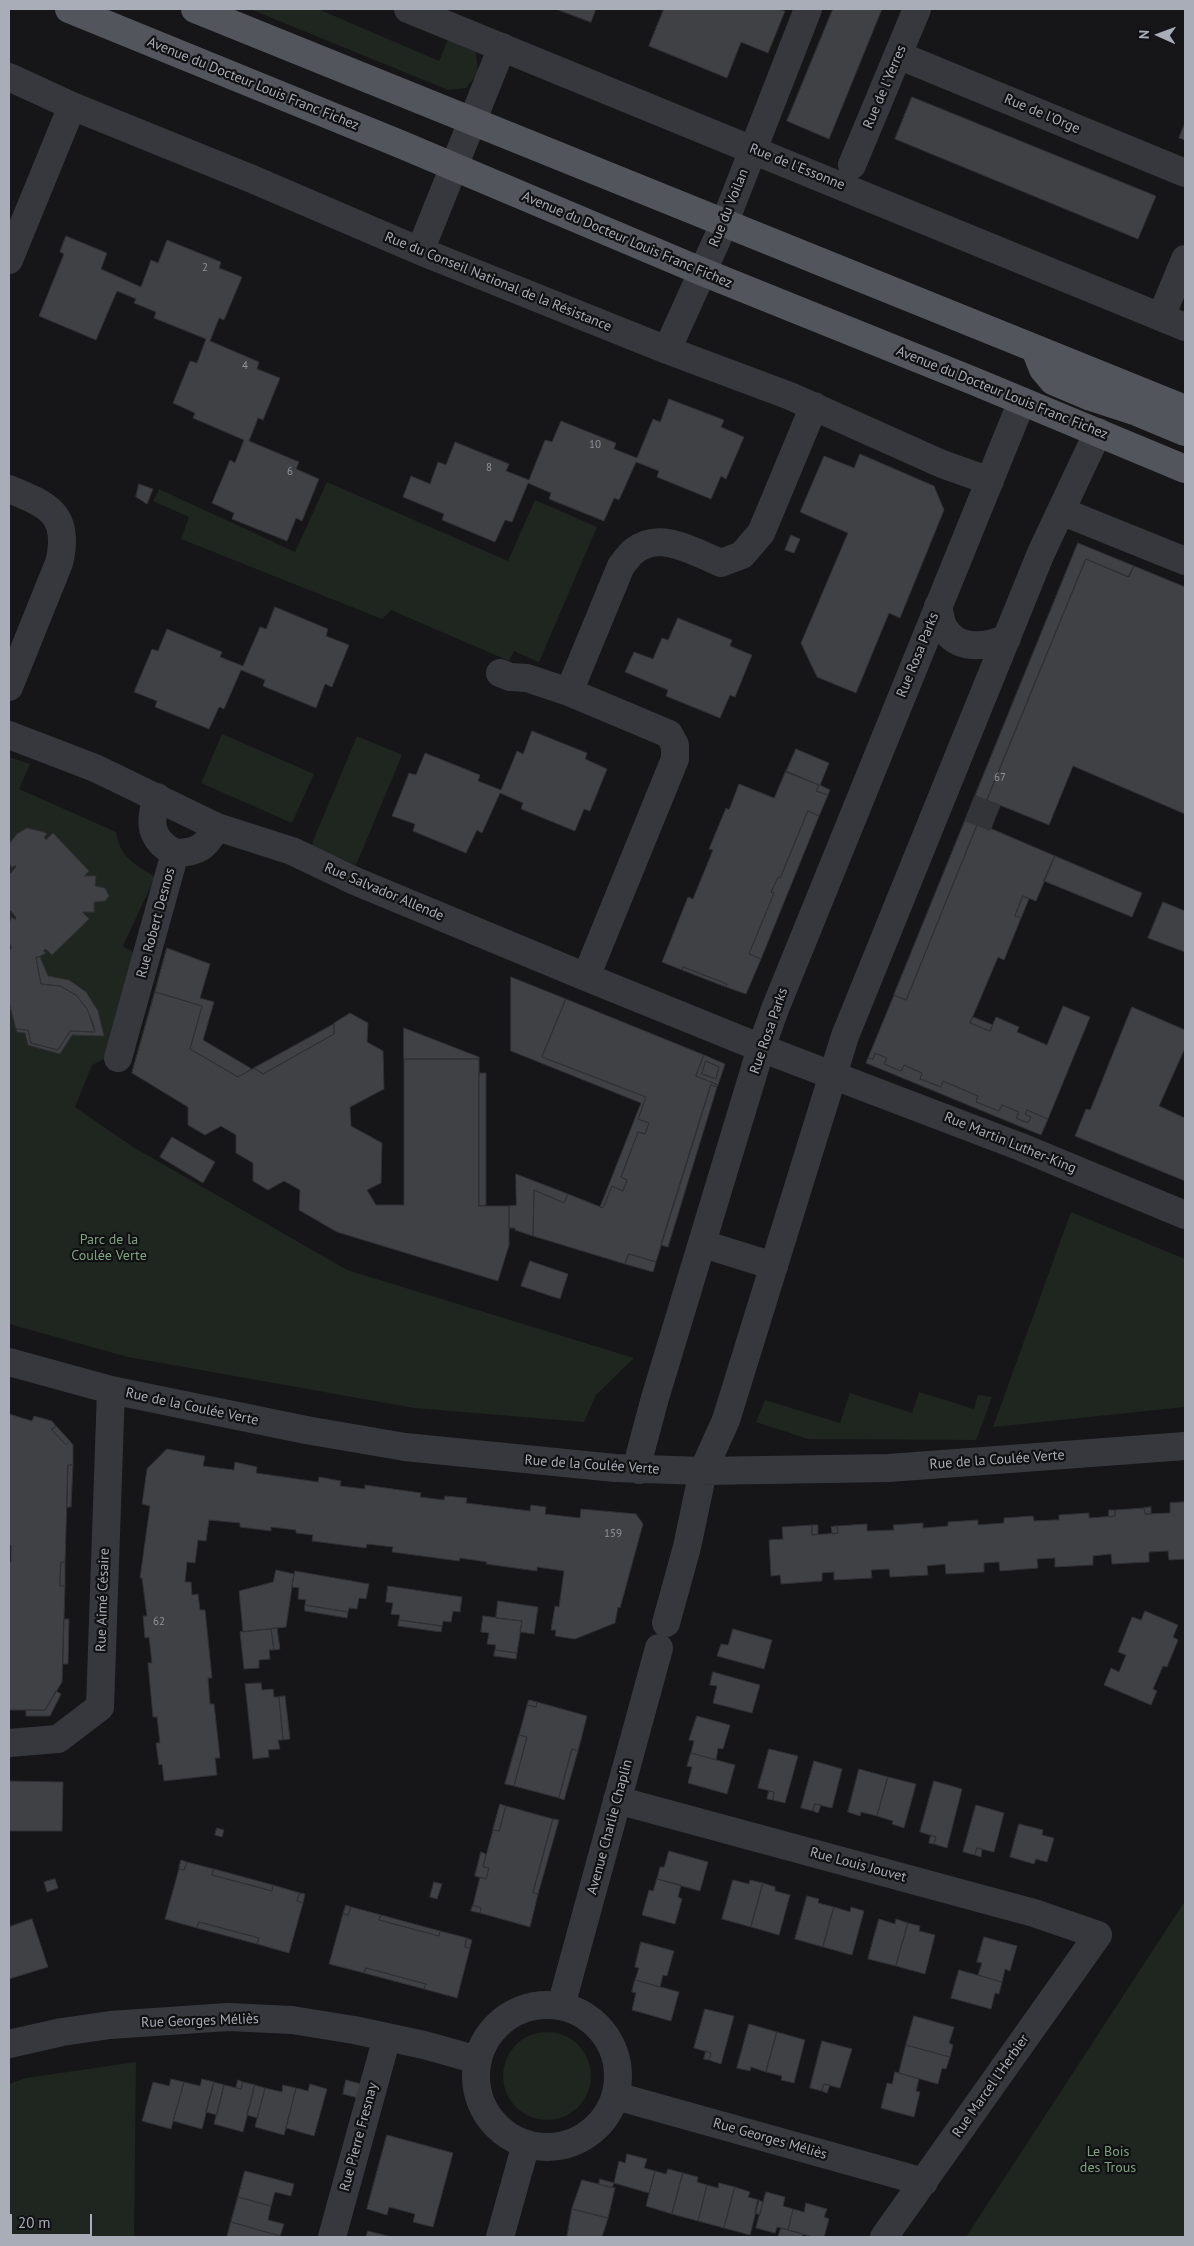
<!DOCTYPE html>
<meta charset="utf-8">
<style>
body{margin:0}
#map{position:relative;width:1194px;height:2246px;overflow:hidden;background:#161618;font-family:"PT Sans",sans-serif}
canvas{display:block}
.frame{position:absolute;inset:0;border:10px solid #a8adb8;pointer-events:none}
.north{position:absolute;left:1134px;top:10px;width:50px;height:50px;-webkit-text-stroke:4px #111113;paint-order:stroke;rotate:272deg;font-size:14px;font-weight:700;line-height:20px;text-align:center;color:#a8adb8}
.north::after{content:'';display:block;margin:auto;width:18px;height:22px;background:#a8adb8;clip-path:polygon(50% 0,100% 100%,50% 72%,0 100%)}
.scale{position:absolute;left:10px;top:2214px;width:82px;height:22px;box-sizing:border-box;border:2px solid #a8adb8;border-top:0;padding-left:6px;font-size:15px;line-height:18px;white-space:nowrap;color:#a8adb8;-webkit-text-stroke:4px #111113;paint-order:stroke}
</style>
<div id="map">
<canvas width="1194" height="2246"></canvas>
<div class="frame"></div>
<div class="north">N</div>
<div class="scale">20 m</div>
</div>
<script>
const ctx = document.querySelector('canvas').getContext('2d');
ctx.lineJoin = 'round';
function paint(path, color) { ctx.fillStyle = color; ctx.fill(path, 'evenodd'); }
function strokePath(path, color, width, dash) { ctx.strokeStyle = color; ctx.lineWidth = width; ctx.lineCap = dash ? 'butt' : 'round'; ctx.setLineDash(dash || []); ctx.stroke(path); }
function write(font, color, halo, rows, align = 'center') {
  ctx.font = font + ' "PT Sans",sans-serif'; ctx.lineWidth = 4.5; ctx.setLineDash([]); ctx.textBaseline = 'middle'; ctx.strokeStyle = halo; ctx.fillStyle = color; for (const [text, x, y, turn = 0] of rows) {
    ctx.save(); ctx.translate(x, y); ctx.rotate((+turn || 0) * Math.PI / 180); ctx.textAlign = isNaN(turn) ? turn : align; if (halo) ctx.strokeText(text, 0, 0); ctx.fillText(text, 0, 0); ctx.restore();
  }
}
paint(new Path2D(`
 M250,9h68l121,52 9,-21 28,12 2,21 -12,15 -18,2z
 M327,482l181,79 27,-61 62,27 -58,135 -25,-11 -5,10 -118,-51 -9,9 -201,-80 8,-22 -36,-16 6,-12 136,63z
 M222,734l92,40 -22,49 -91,-40z
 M357,736l45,19 -46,110 -45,-19z
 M9,757l21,7 -11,25 97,43c4,26 19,32 39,45l-32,69 16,10 -30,101 -17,8 -17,42 58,40 214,123 287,88 -38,37 -12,27 -170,-14 -286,-51 -119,-33z
 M1071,1212l114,47v148l-192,20z
 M919,1392l55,17 4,-14 14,2 -16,43 -168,-1 -52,-17 9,-22 75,23 10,-30 62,20z
 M1185,1901v336h-219z
 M503 2076a44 44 0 1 1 88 0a44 44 0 1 1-88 0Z
 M136,2062l-2,175h-125v-153l17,-6z`), '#1e261f');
const building = new Path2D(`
 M556,9h40l-5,13z
 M664,9h114l7,2 -17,42 -27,-11 -14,36 -78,-32z
 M833,9h49l-53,130 -42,-18z
 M912,97l244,99 -18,43 -243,-100z
 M1185,123v17l-6,-2z
 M66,236l41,17 -6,16 40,18 10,-27 7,3 9,-23 54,22 -2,6 23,9 -18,43 -5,-2 -9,23 49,21 -2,7 23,9 -17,42 -5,-2 -9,23 50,21 -3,7 23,10 -17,42 -6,-3 -9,23 -55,-22 2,-6 -22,-10 18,-43 5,3 9,-23 -51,-22 2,-5 -22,-10 17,-42 7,2 9,-24 -52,-21 2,-6 -22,-9 2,-4 -19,-8 -21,49 -57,-24 25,-62 -4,-2z
 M669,399l55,21 -3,7 23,10 -18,42 -5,-3 -10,23 -54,-22 2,-6 -23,-9 -17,38 -5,-2 -10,23 -55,-22 2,-6 -23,-10 -16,39 -7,-2 -10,22 -53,-22 2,-6 -41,-17 8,-21 19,8 8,-22 8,3 9,-23 54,22 -3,7 23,9 16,-40 7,2 9,-21 55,22 -2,6 23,9 16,-39 7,3z
 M860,454l74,32 10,24 -44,108 -11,-5 -33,80 -39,-16 -16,-34 47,-110 -48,-21 24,-56 30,12z
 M139,484l14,5 -6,15 -11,-7z
 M791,535l9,4 -6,14 -9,-3z
 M1078,543l56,23 -6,11 -42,-18 -99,241 13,6 -5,12 -4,11 -13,-6 -72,177 -12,-5z
 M1086,559l43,18 5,-11 51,21v227l-112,-48 -24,59 -62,-25z
 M275,607l53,22 -2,7 23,9 -17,42 -7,-3 -9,24 -53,-22 2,-6 -24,-10 -17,39 -5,-2 -10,22 -54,-22 2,-6 -23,-9 18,-43 6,2 9,-22 55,23 -2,5 23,9 17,-39 6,2z
 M678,618l54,22 -2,6 22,9 -17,42 -5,-2 -10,23 -54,-22 2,-6 -43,-18 9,-20 19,7 9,-21 6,2z
 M532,731l55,22 -2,6 22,10 -17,42 -6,-2 -9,22 -54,-22 2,-6 -23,-10 -18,40 -5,-3 -11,23 -53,-22 2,-7 -23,-8 17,-43 7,2 9,-22 55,22 -2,6 23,9 16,-39 6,3z
 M796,749l33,14 -9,22 10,5 -2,5 -12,-4 3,-6 -33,-13z
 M786,771l33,14 -3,6 12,4 -9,21 -11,-5 -28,67 -2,-1 -7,15 3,1 -25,61 12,5 -15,35 -20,-7 1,-3 -44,-17 -1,3 -20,-8 26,-65 5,2 20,-49 -4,-1 17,-41 3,2 10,-26 35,14z
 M808,811l11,5 -58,143 -12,-5 25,-61 -3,-1 7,-15 2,1z
 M978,823l77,33 -19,45 -13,-5 -8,20 6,2 -17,42 -6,-3 -28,66 20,8 6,-14 23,10 -2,5 30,13 16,-39 27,11 -42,102 -21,-9 -2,4 6,3 -3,6 -12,-5 3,-6 -17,-7 -3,6 -23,-9 2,-6 -35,-15 -2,6 -21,-8 2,-6 -18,-8 -3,6 -17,-7 3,-6 -12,-5 -2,6 -5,-1 26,-63 12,5z
 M27,828l17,4 3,2 -3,3 2,3 7,-7 36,38 -5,5h12l-1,10 10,2 4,8 -4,5 -11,1v10h-12l7,7 -37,36 -6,-6 -3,2 3,2 -10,5 5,26 19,2 16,9 11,14 7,17 1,6 -25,-1 -12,19 -27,-7 -3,-13 -12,-1 -7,-27v-51l3,-3 -3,-5v-20l3,-6 3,3 1,-3 -7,-8v-34l7,-8 -1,-2 -3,3 -3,-6v-18l8,-10z
 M1055,856l87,37 -10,24 -88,-36z
 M1023,896l6,3 -8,19 -6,-2z
 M1163,902l22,9v41l-37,-14z
 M167,948l43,16 -10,34 14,4 -11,38 49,29 -14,8 -48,-28 12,-43 -47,-14z
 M40,957l8,19 21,4 17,12 12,19 6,25 -32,-1 -12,19 -32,-9 -3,-12 -8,-1 -1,-3 12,1 3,13 27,7 12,-19 25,1 -8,-23 -11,-14 -16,-9 -19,-2 -5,-26z
 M683,967l44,17 -1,3 -44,-17z
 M511,977l55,22 -24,58 104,40 -8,22 11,4 -4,11 -7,-2 -17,45 6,3 -4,11 -11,-5 -9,22 -3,-1 41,-104 -130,-52z
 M155,992l47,14 -12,43 48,28 16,-9 9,6 71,-40v-11l16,-10 18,10 -1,19 16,9 1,38 -34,18 1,19 31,17 -1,40 -14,7 9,15h28v-146h75v147h30v39l-11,36 -161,-49 -38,-22 1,-20 -16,-9 -16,9 -15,-9v-18l-17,-10v-18l-15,-9 -16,9 -17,-10v-18l-56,-34z
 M566,999l138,56 -8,21 22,9 -1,2 -6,-2 -55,177 -27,-8 -4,10 -92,-28 1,-46 30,13 4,-9 35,14 9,-22 11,5 4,-11 -6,-3 17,-45 7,2 4,-11 -11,-4 8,-22 -104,-40z
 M1132,1007l53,23v18l-26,58 26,12v63l-110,-45 11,-27 4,1z
 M973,1017l20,8 -3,6 -20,-8z
 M334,1024v10l-71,40 -9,-6z
 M404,1028l75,29v2h-75z
 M875,1053l12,5 -3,6 17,7 3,-6 18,8 -2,6 21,8 2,-6 35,15 -2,6 23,9 3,-6 17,7 -3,6 12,5 3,-6 -6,-3 2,-4 21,9 -7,16 -175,-72 2,-5 5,1z
 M704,1055l21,9 -7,21 -22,-9zM706,1061l13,6 -3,12 -14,-5z
 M706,1061l13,6 -3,12 -14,-5z
 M479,1073h7v132l-7,1z
 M711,1085l6,2 -49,160 -7,-2z
 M172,1137l43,25 -12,21 -43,-26z
 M516,1174l52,20 -4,9 -30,-13 -1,46 -18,-6v-2h-6v-22l7,-1z
 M629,1254l27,8 -3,10 -28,-8z
 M530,1261l38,13 -8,25 -39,-13z
 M9,1414l23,7 2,-5 18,5 4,5 -4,4 14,15 4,-4 3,4v20h-5l-3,97h-4l-1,24h5l-3,96 -17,28h-36v-148h2v-17h-2z
 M56,1426l14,15 -4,4 -14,-15z
 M167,1449l38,7 -2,10 31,4 1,-8 22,5 -1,6 62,9 1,-5 22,4 -1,5 25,3v-4l56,8 -1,4 24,3 1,-4 22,2 -1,5 64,8 1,-6 15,2 -1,7 35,4 1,-9 55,5 7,10 -23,84 -2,-1 -3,16 -40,16 -20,-3 1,-6h-5l4,-24 4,1 5,-36 -27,-4v4l-51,-7 1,-2 -27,-4 -1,3 -67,-9 1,-5 -26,-3 -1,4 -54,-7 1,-6 -17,-2v-3l-25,-3v4l-31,-4v-4l-31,-3 -3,21 -8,-1 -3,23 -8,-1 -2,20h6l1,13 6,-1 2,16h5l7,68h-4l2,26h4l6,54h-5l2,17 -53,6 -2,-17 -3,1 -3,-22h4l-3,-26h-4l-5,-54h4l-3,-26 -4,1 -2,-22h4l-5,-38h-2l10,-72 -8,-2 5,-35z
 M68,1465h5l-2,42h-4z
 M1185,1502v57l-16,1 -1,-9 -19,1v10l-37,2 -1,-10 -18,2v9l-38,2v-9l-18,1 1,9 -38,3 -1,-9 -15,1v9l-38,2 -1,-10 -18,2 1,9 -38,2 -1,-8 -18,1 1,8 -38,2v-8l-12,1v8l-41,3 -1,-9 -9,1 -2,-36 14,-1 -1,-12 30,-2v10l26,-2 -1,-7 30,-2v7l27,-1 -1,-5 30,-2v5l25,-2v-4l30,-2v5l26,-2v-5l29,-2 1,5 19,-1h6v-5l30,-2v5l26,-2v-6l29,-2 1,6 25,-1v-10z
 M1151,1507v7h-6l-1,-6z
 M1109,1510h6v6l-6,1z
 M812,1525h6v9l-6,1z
 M837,1526l1,7 -6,1 -1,-7z
 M61,1562h4v24h-5z
 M276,1570l18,4 -8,53 -43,5 -4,-41 34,-9z
 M295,1571l74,13 -3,15 -7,-1 -2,11 -8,-1 -1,4 -43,-7 1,-5 -8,-1 1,-11 -7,-1z
 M388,1586l74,11 -2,15 -7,-1 -2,11 -8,-1 -1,5 -43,-6 1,-5 -9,-1 2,-11 -7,-1z
 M498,1601l40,6 -4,27 -14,-2 2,-11 -26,-3z
 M305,1605l43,7 -1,6 -42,-7z
 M1145,1611l33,14 -5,12 5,3 -11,27 -4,-1 -10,23 4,2 -6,14 -47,-20 7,-17 8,4 7,-17 -8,-3 14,-35 9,3z
 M483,1616l39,5 -5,32 -22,-3 1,-5 -9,-1 2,-11 -8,-1z
 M64,1619h5l-1,45h-5z
 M399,1620l43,6 -1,6 -43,-6z
 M277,1628l3,21 -6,1 -3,-21z
 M271,1629l3,21h-5l1,9 -11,1v8l-15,1 -4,-37z
 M733,1629l39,11 -8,29 -47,-13 4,-12 7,1z
 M495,1650l22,3 -1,6 -22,-3z
 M713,1672l47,13 -8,28 -39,-10 4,-17 -7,-1z
 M261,1683l1,7 11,-1 1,8h5l4,43h-5l2,9 -12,1 1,7 -16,2 -8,-75z
 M56,1691l5,3 -11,22h-24v-6h19z
 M285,1696l5,43 -7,1 -4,-43z
 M529,1700l8,2 -1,5 -9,-2z
 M537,1702l50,14 -9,35 -6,-2 -13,49 -45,-12 13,-49 -8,-2 8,-30 9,2z
 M697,1716l33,9 -7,24 -5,-1 -2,12 -25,-7 3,-12 -5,-1z
 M519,1735l8,2 -13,49 -9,-2z
 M572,1749l6,2 -14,49 -5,-2z
 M769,1749l29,7 -13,47 -12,-3 1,-8 -16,-4z
 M691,1753l44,12 -8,29 -39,-11 4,-16 -5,-1z
 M814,1761l28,8 -10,39 -17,-4 -2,7 -12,-3z
 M859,1769l29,8 -11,39 -16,-4 -1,4 -12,-4z
 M888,1777l28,7 -12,44 -12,-4 1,-3 -16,-5z
 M9,1781l54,1 -1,49h-53z
 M934,1781l28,8 -15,59 -13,-4 2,-7 -16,-5z
 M769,1791l5,1 -1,8 -6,-1z
 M500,1804l6,2 -7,25 -6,-1z
 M815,1804l6,1 -3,8 -5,-2z
 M976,1805l28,8 -10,39 -17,-4 -2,7 -12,-3z
 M506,1806l47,13 -20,74 5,1 -8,33 -50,-14 1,-5 -8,-3 7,-28 6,2 3,-11 -6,-1 10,-37 6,1z
 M553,1819l6,1 -21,74 -5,-1z
 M1019,1824l24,6 -1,5 12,3 -7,24 -11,-3 -2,5 -24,-7z
 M217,1828l7,2 -2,7 -7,-2z
 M931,1835l5,2 -2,7 -5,-1z
 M977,1848l5,1 -1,8 -6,-2z
 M669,1851l39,11 -8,29 -43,-12 3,-12h4z
 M481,1852l5,2 -3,13 6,1 -3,11 -11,-3z
 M181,1860l6,2 -3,8 -5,-1z
 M187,1862l27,7 -2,6 60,16 1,-6 27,8 -3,8 6,2 -14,50 -32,-9 2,-6 -60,-16 -2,6 -32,-9 14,-50 5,1z
 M214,1869l59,16 -1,6 -60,-16z
 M55,1879l3,9 -11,4 -3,-10z
 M657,1879l24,6 -3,12 4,2 -7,25 -33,-9 7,-25 4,1z
 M733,1880l16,4 1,-4 13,3 -12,44 -29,-8z
 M434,1882l8,2 -5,15 -7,-2z
 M763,1883l12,4v4l15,4 -11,40 -28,-8z
 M300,1893l5,1 -2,9 -6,-2z
 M807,1896l12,3 -1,4 16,4 -11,40 -28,-8z
 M346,1905l5,2 -3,8 -5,-1z
 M473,1905l8,3 -1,5 -9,-2z
 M351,1907l30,8 -2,5 60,16 1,-5 27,7 -2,9 5,1 -13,50 -33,-9 2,-5 -60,-16 -2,5 -35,-9 14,-50 5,1z
 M834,1907l16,5 1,-5 13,4 -12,44 -29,-8z
 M381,1915l59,16 -1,5 -60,-16z
 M32,1919l16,48 -39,12v-52z
 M879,1919l16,5 1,-5 12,4 -12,43 -28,-7z
 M199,1922l60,16 -2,6 -60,-16z
 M908,1923l12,3 -1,5 16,4 -10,39 -29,-8z
 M984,1937l33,9 -7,25 -5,-2 -3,13 -24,-7 4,-12 -5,-1z
 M467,1938l5,2 -2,8 -5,-1z
 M641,1942l33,9 -7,25 -4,-1 -3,12 -25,-7 4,-12 -4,-1z
 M366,1968l60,16 -2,5 -60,-16z
 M959,1970l43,12 -3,12 -4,-1 -4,16 -40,-11z
 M635,1980l44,12 -8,29 -39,-11 4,-17 -4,-1z
 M705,2009l29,7 -13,48 -12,-4 2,-7 -17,-5z
 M914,2016l40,11 -5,16 4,2 -3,12 -44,-12z
 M749,2024l28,8 -11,40 -15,-5 -1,4 -13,-3z
 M777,2032l28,8 -11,43 -13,-3 1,-4 -16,-4z
 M822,2041l30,8 -12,39 -16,-4 -2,7 -12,-3z
 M906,2045l44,12 -4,12 -4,-1 -4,16 -39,-11z
 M706,2051l5,2 -2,7 -5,-1z
 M895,2072l24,7 -3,12 4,1 -6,25 -33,-9 6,-25 5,1z
 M171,2079l13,3 -13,47 -29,-8 11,-39 16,4z
 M202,2079l12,3 -12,47 -29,-8 11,-39 16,4z
 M238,2080l5,2 -2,7 -5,-1z
 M346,2080l15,4 -3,14 -15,-4z
 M214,2082l10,3 -7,30 -11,-3z
 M243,2082l12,3 -12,47 -29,-8 10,-39 17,4z
 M310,2084l17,5 -13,47 -28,-8 10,-40 12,3z
 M824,2084l6,1 -3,8 -5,-2z
 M255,2085l10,3 -8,30 -10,-3z
 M283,2085l13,3 -12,47 -29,-8 10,-39 17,4z
 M387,2135l66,18 -20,74 -20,-5 2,-8 -26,-7 -2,8 -20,-6z
 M627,2154l20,5 -3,9 11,3 -6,22 -35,-10 5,-22 6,2z
 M668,2169l15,4 -11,41 -26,-8 9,-35 11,3z
 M245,2171l49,13 -3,12 -16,-4 -4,14 -33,-9z
 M683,2173l15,4 -1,5 10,3 -9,36 -26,-7z
 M600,2179l14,4 -2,5 -13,-4z
 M582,2180l33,8 -7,30 -36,-9z
 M719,2183l16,4 -11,41 -26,-7 9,-36 11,3z
 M735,2187l15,5 -2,5 11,3 -9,35 -26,-7z
 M766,2192l19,5 -2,9 10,3 -5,21 -11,-3 -2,6 -19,-5z
 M238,2197l33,9 -3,14 16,4 -4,12 -49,-14z
 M758,2200l5,2 -3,13 -5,-2z
 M806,2203l21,6 -3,8 5,2 -5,18h-11l-25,-7 5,-21 11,3z
 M572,2209l36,9 -6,19h-35z
 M231,2222l49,14v1h-53z
 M781,2228l22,6 -1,3h-24z
 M368,2231l24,6h-26z`);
paint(building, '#404145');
strokePath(building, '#303034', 1);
strokePath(new Path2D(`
 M970,808l25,10`), '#333438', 28, [28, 14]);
strokePath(new Path2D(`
 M408,9l777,318
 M898,55l287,118
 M9,77l63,29 180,73 168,72 247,99 123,46 152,68 48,17
 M852,165l65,-156
 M420,251l82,-204
 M9,260l63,-154
 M1161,317l24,-58
 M667,350l57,-126 84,-215
 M9,489c39,16 62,25 50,74l-50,124
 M1061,511l124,50
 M938,606c2,6 2,14 5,20 13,25 42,22 64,12
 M500,673l10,4 17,1 42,14
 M9,735l86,33 122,59 75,24 63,30 231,96 175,71 260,99 164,68
 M175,853c24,0 31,-7 42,-26
 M586,977l89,-218v-14l-6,-11 -100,-42 52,-126c4,-5 8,-11 13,-15 26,-21 60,1 87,12l21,-8 19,-22 53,-127
 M118,1058l57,-205c-26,-14 -26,-31 -18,-56
 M703,1244l71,22
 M9,1362l102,28 195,40 99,17 210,21 88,3 186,-3 296,-22
 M639,1470l1,-16 15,-56 106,-350 14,-39 247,-608
 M666,1623l21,-76 16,-76 23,-51 119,-384 196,-483 57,-121
 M9,1743l49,-4 42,-32 11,-317
 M617,1800l417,113 64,22 -214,302
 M476 2076a71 71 0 1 1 142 0a71 71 0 1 1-142 0Z
 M561,2006l98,-358
 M9,2044l53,-12 48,-7 118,-8 64,3 62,10 70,15 54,15
 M616,2096l308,86
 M332,2237l55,-200
 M500,2237l26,-93`), '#37383d', 28);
strokePath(new Path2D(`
 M69,9l331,135 303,128 273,110 209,87
 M195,9l990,400
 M1035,349l8,20 10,12 38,16 46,15 48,20`), '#53555c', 28);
write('11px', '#8e929b', null, [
 ["2",205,268],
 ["4",245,366],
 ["10",595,445],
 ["8",489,468],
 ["6",290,472],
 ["67",1000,778],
 ["159",613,1534],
 ["62",159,1622]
]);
write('14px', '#a8adb8', '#111113', [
 ["Avenue du Docteur Louis Franc Fichez",253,84,22],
 ["Rue de l'Yerres",885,87,-67],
 ["Rue de l'Orge",1042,114,23],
 ["Rue de l'Essonne",797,167,22],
 ["Rue du Voilan",729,208,-68],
 ["Avenue du Docteur Louis Franc Fichez",627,240,23],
 ["Rue du Conseil National de la Résistance",498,282,22],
 ["Avenue du Docteur Louis Franc Fichez",1002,393,22],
 ["Rue Rosa Parks",918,655,-68],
 ["Rue Salvador Allende",384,892,23],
 ["Rue Robert Desnos",156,923,-75],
 ["Rue Rosa Parks",769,1031,-71],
 ["Rue Martin Luther-King",1010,1143,22],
 ["Rue de la Coulée Verte",192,1407,12],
 ["Rue de la Coulée Verte",997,1460,-4],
 ["Rue de la Coulée Verte",592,1465,4],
 ["Rue Aimé Césaire",103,1600,-88],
 ["Avenue Charlie Chaplin",610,1827,-75],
 ["Rue Louis Jouvet",858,1865,15],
 ["Rue Georges Méliès",200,2021,-2],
 ["Rue Marcel l'Herbier",991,2086,-55],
 ["Rue Pierre Fresnay",359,2137,-75],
 ["Rue Georges Méliès",770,2139,16]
]);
write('14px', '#7fa381', '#111113', [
 ["Parc de la",109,1240],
 ["Coulée Verte",109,1256],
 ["Le Bois",1108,2152],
 ["des Trous",1108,2168]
]);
</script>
